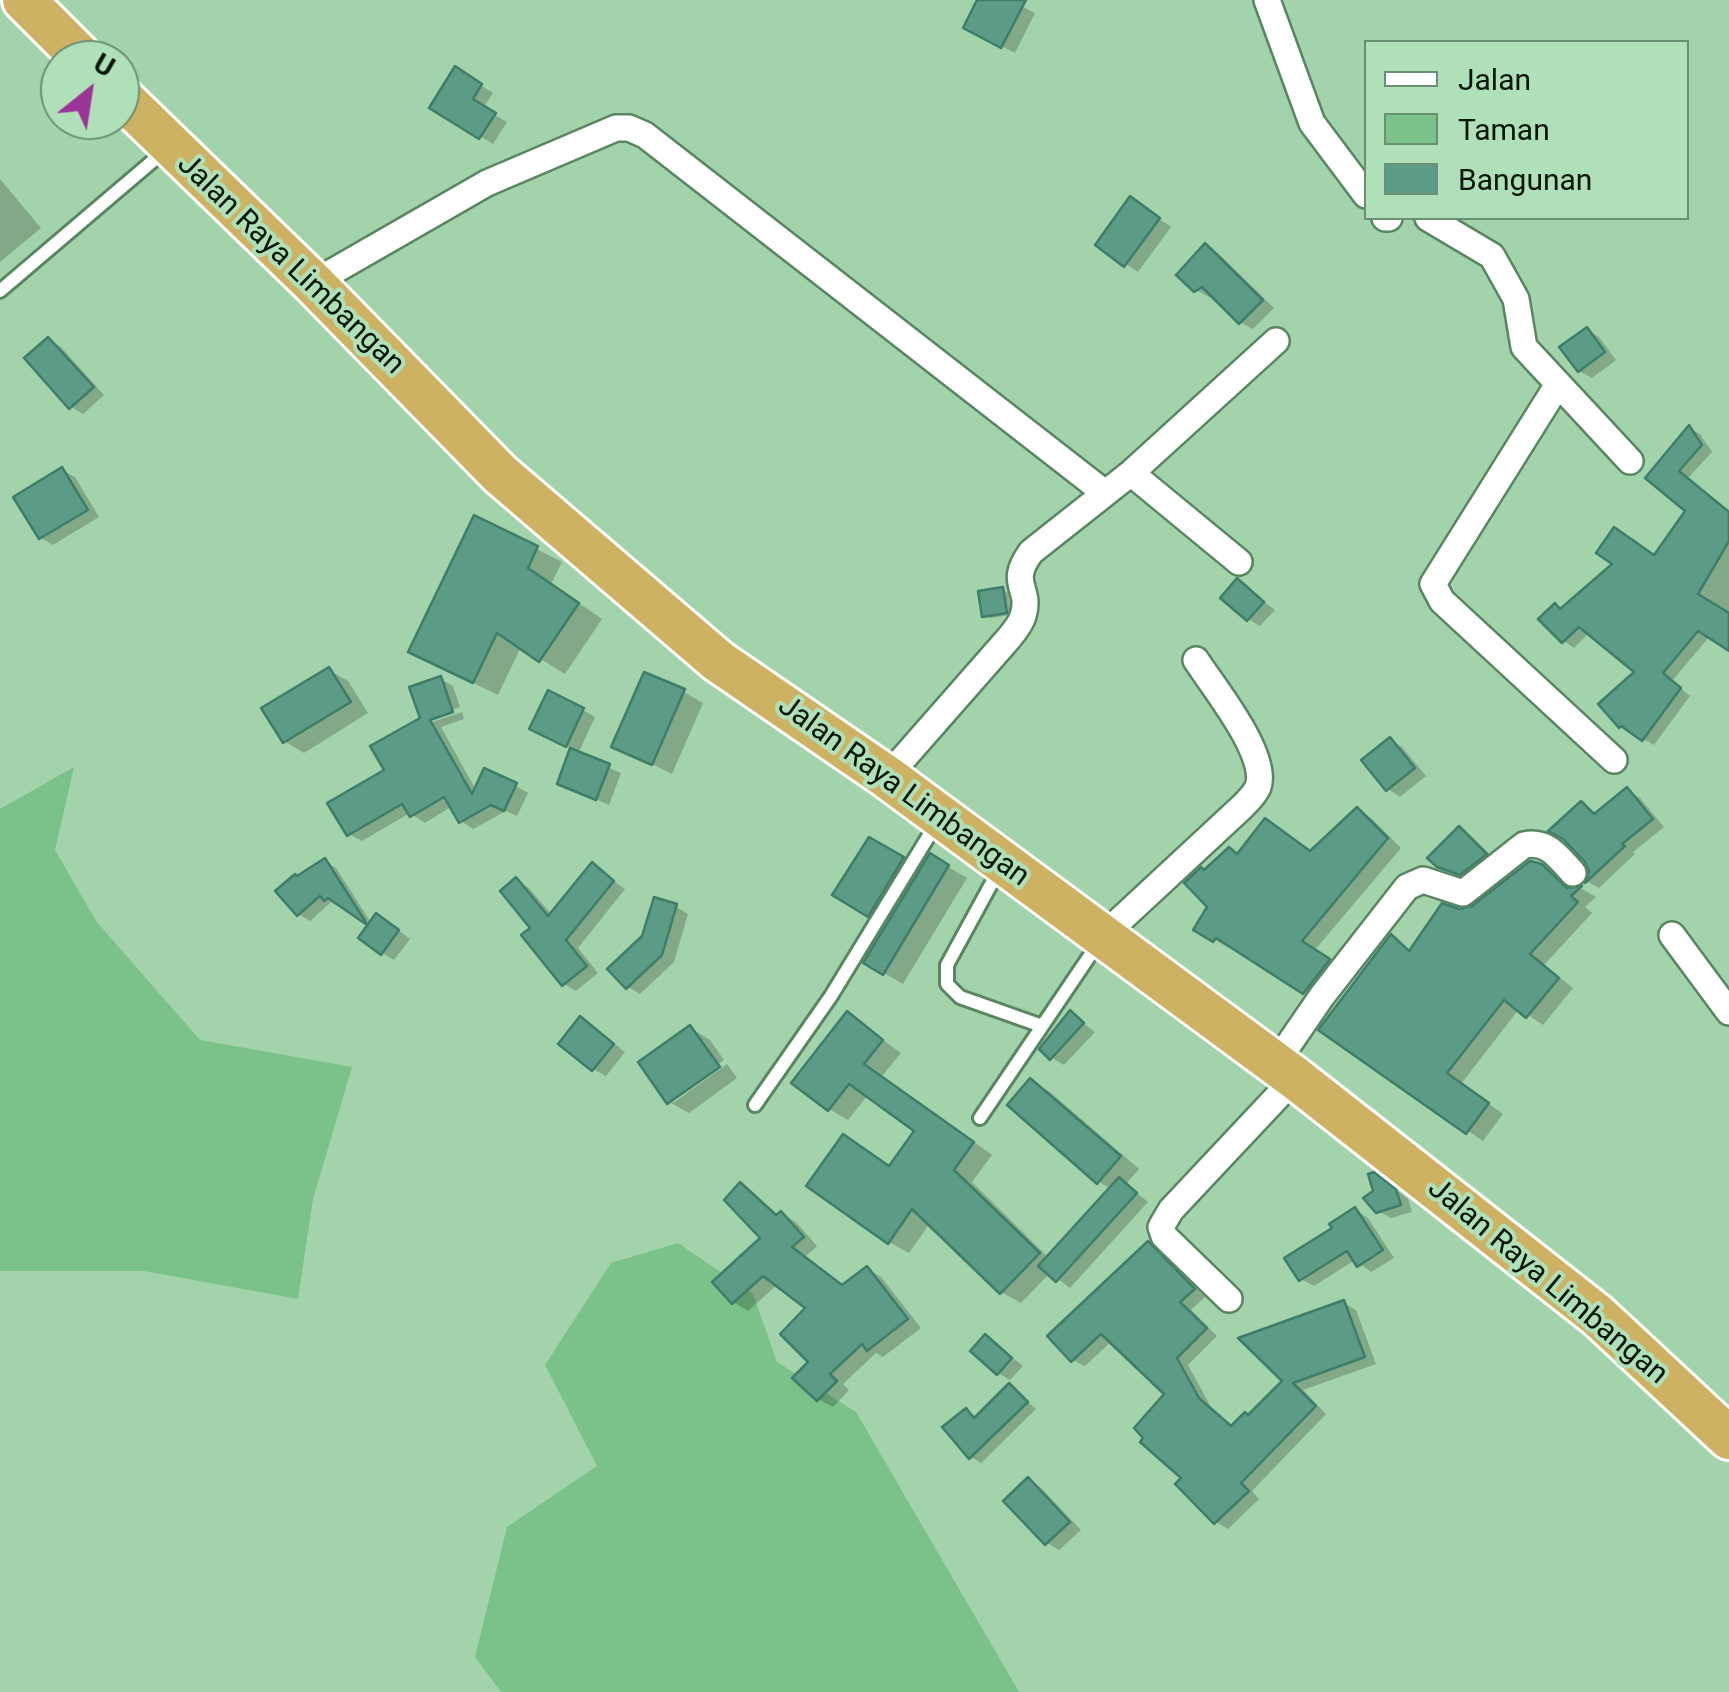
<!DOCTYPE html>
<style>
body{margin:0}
#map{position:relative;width:1729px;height:1692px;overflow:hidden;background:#a3d3ab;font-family:Roboto,sans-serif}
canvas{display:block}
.legend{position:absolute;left:1364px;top:40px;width:325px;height:180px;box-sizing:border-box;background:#b0e0b8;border:2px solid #6b8f72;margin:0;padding:12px 18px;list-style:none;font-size:30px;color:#041508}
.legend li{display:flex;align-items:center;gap:20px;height:50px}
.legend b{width:50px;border:2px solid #6b8f72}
.north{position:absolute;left:40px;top:40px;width:100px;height:100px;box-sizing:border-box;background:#b0e0b8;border:2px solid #6b8f72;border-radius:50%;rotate:30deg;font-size:28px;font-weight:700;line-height:40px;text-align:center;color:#041508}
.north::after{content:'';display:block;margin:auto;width:35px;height:45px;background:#9b3497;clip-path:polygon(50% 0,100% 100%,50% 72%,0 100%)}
</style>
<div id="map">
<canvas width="1729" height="1692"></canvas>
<ul class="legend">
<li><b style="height:12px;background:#fff"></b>Jalan</li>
<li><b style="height:28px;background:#7ac289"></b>Taman</li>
<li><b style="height:28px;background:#5c9c86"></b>Bangunan</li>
</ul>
<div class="north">U</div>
</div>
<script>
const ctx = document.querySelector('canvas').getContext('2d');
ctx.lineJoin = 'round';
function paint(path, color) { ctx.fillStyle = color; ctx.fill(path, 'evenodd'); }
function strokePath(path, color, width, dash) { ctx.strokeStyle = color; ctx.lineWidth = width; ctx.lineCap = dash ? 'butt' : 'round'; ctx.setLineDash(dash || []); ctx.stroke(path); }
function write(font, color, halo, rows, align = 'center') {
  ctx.font = font + ' Roboto,sans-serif'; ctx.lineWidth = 8; ctx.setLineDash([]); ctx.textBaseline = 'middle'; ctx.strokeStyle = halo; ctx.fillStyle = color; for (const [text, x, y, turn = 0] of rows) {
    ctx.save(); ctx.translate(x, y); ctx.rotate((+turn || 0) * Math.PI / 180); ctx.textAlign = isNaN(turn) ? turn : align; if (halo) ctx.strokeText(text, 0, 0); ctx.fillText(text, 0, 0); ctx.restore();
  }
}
paint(new Path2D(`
 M74,767l-19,83 41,71 104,119 152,27 -39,132 -15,100 -154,-28h-144v-462z
 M678,1243l75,51 24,68 79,50 163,280h-518l-26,-35 32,-130 90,-61 -52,-101 66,-102z`), '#7ac289');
paint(new Path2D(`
 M980,0h30l25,13 -20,40 -37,-19z
 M455,69l38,24 -10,15 24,14 -14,22 -61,-37z
 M0,179l41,49 -41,34z
 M1143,207l28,20 -33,45 -40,-27z
 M1205,246l13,7 56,55 -21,21 -13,-7 -27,-27 -4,2 -13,-7z
 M1587,330l12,7 17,23 -24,18 -13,-7z
 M49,340l12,7 43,48 -21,19 -12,-7z
 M1689,428l11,6 12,18 -24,26 41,32v137l-19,-11 -38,45 18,15 -36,49 -34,-19 18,-54 -48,-40 -16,16 -10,-7 -2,-30 94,-53 32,-47 -39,-34z
 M62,470l13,7 24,40 -46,28 -12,-7z
 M475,518l87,44 -11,22 51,35 -37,55 -44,-27 -23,48 -62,-30z
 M1238,581l37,29 -15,16 -12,-7z
 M1003,590l5,3 3,22 -21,3 -5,-3z
 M329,670l19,11 20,32 -64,40 -20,-12z
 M441,679l12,7 7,21 -31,11v5l33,-11 2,7 -23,8 35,63 40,-4 12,7 -11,23 -11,-5 -33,18 -12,-8 -9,-15 -27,17 -15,-10 -48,28 -13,-7 74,-114z
 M684,692l19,11 -31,71 -57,-28z
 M583,710l12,7 -17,37 43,19 -12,32 -49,-22 13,-34 -28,-13z
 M1390,740l12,7 24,29 -26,21 -12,-8z
 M1627,790l13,8 24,29 -31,25 2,2 -36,34 -11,-6 4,-12 -5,-9 -22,-23 17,-34 16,11z
 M1357,810l15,9 29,29 -87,103 29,18 -24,31 -88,-56 -2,4 -32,-19 13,-22 -4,-35 33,-17 72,-2z
 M1459,829l12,7 26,26 -23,18 -35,-15z
 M870,841l45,26 -34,55 -46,-28z
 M931,857l36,21 -64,106 -37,-21z
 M325,861l11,7 36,56 17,-1 21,16 -16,21 -12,-7 -11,-29 -31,-21 -3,3 -6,-4 -21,19 -12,-7v-35z
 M1535,863l36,27 11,-1 14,8 -11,10 7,6 -48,52 29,23 -30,37 -24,-16 -58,75 42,30 -20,27 -161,-111 69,-92 21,13 47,-40 14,-2z
 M592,866l33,23 -47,59 20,25 -22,18 -12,-7 -30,-56 -18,-48 13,8 23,27z
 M655,903l21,4 12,7 -14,48 -34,32 -12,-7z
 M1070,1013l25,19 -31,33 -12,-7z
 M848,1015l53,38 -19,23 110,79 -20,27 77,76 62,-69 -12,-7 -68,-101 19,11 89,77 -13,15 22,18 -78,86 -20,-15 -29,30 -20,-11 -71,-69 -21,30 -20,-11 -45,-105 47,31 27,-38 -50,-35 -20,25 -19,-11z
 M593,1027l32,25 -19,24 -13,-7z
 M690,1028l20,12 14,20 -51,37v6l54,-39 10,14 -48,35 -20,-11z
 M1387,1182l21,17 4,13 -21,6 -13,-7z
 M741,1185l38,31 3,-2 14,8 21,24 -12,11 39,30 23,-18 14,8 40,51 -38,29 -7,-4 -33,31 6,6 -16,17 -15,-8 -7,-38 -3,-53 -30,-24 -30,27 -15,-9 31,-64z
 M1355,1210l13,8 26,40 -23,14 -16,-12 -41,26 -13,-7 34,-50z
 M1149,1244l12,7 44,46 -14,13 26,26 -29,29 23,42 23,20 15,-10 37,-36 58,-78 12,7 20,54 -73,26 23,24 -74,77 7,8 -31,30 -12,-7 -37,-38 5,-6 -17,-84 -55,-53 -27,25 -12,-6z
 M986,1337l37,29 -13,14 -12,-7z
 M1009,1386l27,23 -55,54 -10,-6 -25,-29 20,-17 11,7z
 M1029,1480l12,8 40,42 -22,20 -12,-7z`), '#0003');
const building = new Path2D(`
 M977,0h49l-25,48 -38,-20z
 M455,66l27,18 -9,15 23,14 -17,26 -50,-31z
 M1130,196l30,22 -36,49 -29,-22z
 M1205,243l58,57 -24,24 -37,-37 -8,5 -18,-17z
 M1587,327l18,25 -27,20 -19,-25z
 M48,337l46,50 -25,22 -45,-51z
 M1689,425l13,20 -23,26 50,41v29l-31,53 31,19v38l-31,-20 -35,42 18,15 -39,53 -21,-15 -2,2 -21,-24 36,-32 -55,-45 -17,16 -24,-24 17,-16 5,6 52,-45 -16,-11 18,-26 40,28 31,-44 -40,-33z
 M62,467l26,43 -49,29 -26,-42z
 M474,515l64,31 -10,22 51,35 -40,59 -42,-29 -24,50 -65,-31z
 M1237,578l27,24 -17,19 -27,-23z
 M1003,587l4,26 -25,4 -4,-26z
 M329,667l22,35 -68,41 -22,-35z
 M644,672l41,17 -33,76 -41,-18z
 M441,676l12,36 -23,8 42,74 12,-26 33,15 -13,28 -13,-6 -32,18 -15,-26 -34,20 -8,-13 -55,32 -20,-33 57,-33 -14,-24 50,-28 -11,-31z
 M548,690l36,18 -18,39 -37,-18z
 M1390,737l25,31 -29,23 -25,-31z
 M570,748l40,16 -14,36 -39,-16z
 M1627,787l26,32 -31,25 3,2 -40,37 4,-12 -4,-9 -22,-23 -15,-8 33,-30 13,13z
 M1357,807l31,31 -86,103 28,18 -27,35 -87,-56 -3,4 -20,-12 14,-23 -23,-24 17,-16 3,3 25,-23 8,7 28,-36 45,33z
 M1459,826l28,28 -27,21 -23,-8 -10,-9z
 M869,837l35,20 -36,60 -36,-22z
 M930,853l19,12 -66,110 -20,-12z
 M325,858l42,66v1l-39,-27 -4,3 -4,-5 -23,20 -22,-25 20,-17 2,2z
 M1530,861l12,3 25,24 15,-2 -11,10 7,6 -48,52 29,24 -33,40 -22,-18 -57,73 42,30 -23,31 -148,-104 73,-96 18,17 33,-48 17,6 13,-3z
 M592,862l22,19 -48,59 21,26 -25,20 -41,-51 9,-7 -30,-37 16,-14 32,39z
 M654,897l23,7 -15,51 -36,34 -19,-20 35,-33z
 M376,913l23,17 -18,25 -23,-17z
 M1070,1010l14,13 -34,37 -11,-11z
 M847,1011l36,29 -19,24 110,78 -20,28 86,83 -40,41 -88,-85 -24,35 -82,-58 37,-52 46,32 25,-35 -65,-47 -21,27 -37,-28z
 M580,1016l34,28 -22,27 -34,-27z
 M690,1025l30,42 -53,37 -29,-42z
 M1030,1078l91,78 -24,28 -90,-79z
 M1374,1172l22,17 5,16 -25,8 -13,-15 10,-7 -5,-17z
 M1119,1177l18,16 -81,89 -18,-16z
 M740,1182l36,33 5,-4 23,26 -12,10 50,38 25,-19 41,53 -41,32 -5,-7 -32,30 7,7 -20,20 -25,-23 16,-16 -28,-28 25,-26 -42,-32 -31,28 -20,-22 48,-44 -36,-38z
 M1355,1207l28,43 -26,17 -10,-16 -48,30 -15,-23 48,-30 -3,-4z
 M1148,1241l47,48 -15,13 27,26 -30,30 22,40 32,28 14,-14 3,3 34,-34 -44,-43 106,-38 21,57 -72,26 23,23 -75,77 8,8 -35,33 -39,-40 6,-6 -41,-36 3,-4 -9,-10 30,-34 -63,-60 -30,28 -24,-26z
 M985,1334l27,24 -15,17 -27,-24z
 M1009,1383l19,19 -59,57 -27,-32 24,-19 8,10z
 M1028,1477l42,45 -25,23 -42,-44z`);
paint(building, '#5c9c86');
strokePath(building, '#3e7e69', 2.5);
const service = new Path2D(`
 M0,291l168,-143
 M1001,866l-54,99v19l13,13 82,29
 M755,1105l76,-109 105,-172
 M980,1118l119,-176`);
const minor = new Path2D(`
 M1267,0l45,123 54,72
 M1385,218h4
 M1428,218l64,38 24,43 8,48 106,114
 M313,283l174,-100 129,-55h13l16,7 460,358
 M1557,386l-124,198 9,17 172,159
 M1131,473l108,89
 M887,777l122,-139c5,-6 12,-15 14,-22 9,-29 -16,-31 8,-64l100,-79 145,-132
 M1672,935l57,77
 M1103,936l140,-130c5,-5 12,-12 15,-19 11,-32 -44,-99 -62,-127
 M1276,1063l46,-67 85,-109 16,-7 40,13 61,-48c24,-5 34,12 49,28
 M1229,1299l-65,-63 -3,-9 10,-17 124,-132`);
const trunk = new Path2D(`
 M24,0l60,60
 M120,96l193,187 187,191 218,187 169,116 408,301 302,237 132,123`);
strokePath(service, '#588661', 18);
strokePath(minor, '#588661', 30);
strokePath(trunk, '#fff', 48);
strokePath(service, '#fff', 12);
strokePath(minor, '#fff', 25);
strokePath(trunk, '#ceb264', 42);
write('30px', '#041508', '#b0e0b8', [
 ["Jalan Raya Limbangan",290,265,44],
 ["Jalan Raya Limbangan",903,792,36],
 ["Jalan Raya Limbangan",1547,1282,40]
]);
</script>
